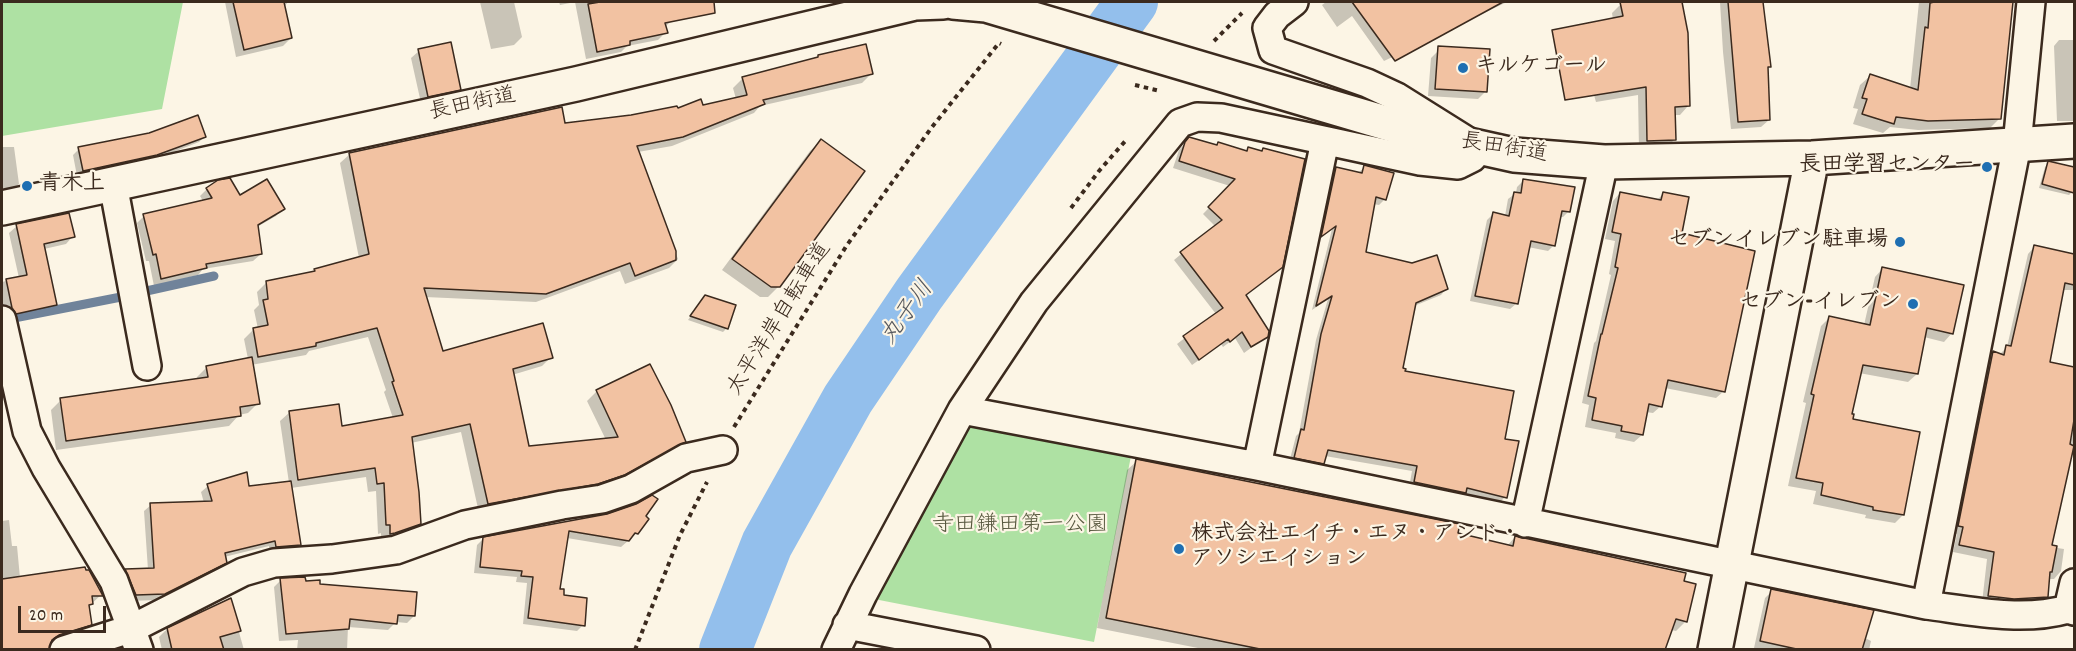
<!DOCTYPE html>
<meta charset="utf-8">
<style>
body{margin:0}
#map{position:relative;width:2076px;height:651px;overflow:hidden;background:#fcf5e5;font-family:Dekko,sans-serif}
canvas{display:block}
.frame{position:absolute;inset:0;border:3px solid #3b2a1e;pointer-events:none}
.scale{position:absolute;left:18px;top:606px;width:88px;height:27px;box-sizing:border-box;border:3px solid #3b2a1e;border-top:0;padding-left:8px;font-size:18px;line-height:21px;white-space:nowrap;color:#3b2a1e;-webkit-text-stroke:4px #fcf5e5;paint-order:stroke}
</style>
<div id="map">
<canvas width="2076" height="651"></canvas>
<div class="frame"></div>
<div class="scale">20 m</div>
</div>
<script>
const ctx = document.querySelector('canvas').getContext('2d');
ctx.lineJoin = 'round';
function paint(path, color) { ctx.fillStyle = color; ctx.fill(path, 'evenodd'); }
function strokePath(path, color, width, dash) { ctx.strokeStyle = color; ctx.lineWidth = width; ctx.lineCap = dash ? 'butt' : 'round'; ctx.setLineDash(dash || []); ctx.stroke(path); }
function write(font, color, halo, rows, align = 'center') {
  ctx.font = font + ' Dekko,"Klee One",sans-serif'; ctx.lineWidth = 4.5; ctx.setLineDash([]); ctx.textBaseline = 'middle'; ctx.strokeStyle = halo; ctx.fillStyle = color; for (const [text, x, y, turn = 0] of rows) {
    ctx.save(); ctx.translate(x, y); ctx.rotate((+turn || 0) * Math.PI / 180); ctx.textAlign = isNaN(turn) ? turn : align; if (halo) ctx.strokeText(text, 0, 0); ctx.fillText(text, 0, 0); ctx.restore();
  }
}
paint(new Path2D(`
 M2,2h181l-21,107 -160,27z
 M972,419l160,32 -38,191 -220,-43z`), '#aee1a3');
paint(new Path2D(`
 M225,2h63l-4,5 7,31 -8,8 -47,11z
 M480,2h34l8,35 -8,8 -23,4z
 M559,2h16l-15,3z
 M575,2h92l4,19 -6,6 1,5 -8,8 -31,6 -6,6 -35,7z
 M1326,2h181l-123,59 -32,-45 -15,11 -15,-22z
 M1632,2h49l6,32 1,72 -8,9h-7l1,25 -9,9 -26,1 -1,-55 -42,7 -20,-68 37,-14 -1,-7 9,-9z
 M1720,2h41l8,64 -2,3 2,51 -8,7 -30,2 -8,-77z
 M1919,2h91l-10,116 -10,10 -72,2 -28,-3 -7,6 -30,-9 5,-15 -5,-1 7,-23 10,-9 40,13z
 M2059,40h15v81h-17l-3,-75z
 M419,51l40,38 -8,8 -30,6 -10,-45z
 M1438,51l47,41 -7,7 -50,-3 3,-38z
 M817,59l54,15 -9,9 -102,23 -6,7 -82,33 -34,6 40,107 -9,9 -44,16 -5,-13 -84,31 -111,-5 17,56 109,4 -9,9 -30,9 16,73 78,-8 -19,-39 9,-9 53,-26 35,76 -9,9 -61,32 -135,30 -18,-81 -50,11 8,81 -9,9 -29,9v-9l-3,1 -2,-43 -8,1 -2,-15 -75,11 8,57 -6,6 -23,2 -1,-7 -45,11 1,5 -6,7 -62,31 -28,1 -9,-25 6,-6h22l-4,-59 7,-6 53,-2 -3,-11 7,-6 40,1 41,-4 -9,-62 10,-9 51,15 52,-9 -9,-26 2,-2 -18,-53 -59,14 -3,4 -55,10 7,38 -10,10 -9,2 -10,11 -173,24 -5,-40 10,-10 136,-20v-3l10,-10 41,-8 -4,-20 9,-9 5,-1 -4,-19 5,-5 -2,-13 10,-10 46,-9 2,-2 44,-13 -19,-95 10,-9 352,-48 34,-7 -3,-11 9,-9z
 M205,136l-6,6 -49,19 -73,15 -4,-21 6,-6z
 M1190,138l55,14 4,-3 -4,147 22,40 -23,17 -9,-15 -12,9 -2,-3 -29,21 -15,-21 39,-30 -42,-54 41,-34 -12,-12 27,-28 -57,-18 6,-18z
 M821,141l-42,145 -11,11h-8l-38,-27 88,-119z
 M2,147h12l5,37 -8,8 -9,2z
 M2049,163l25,6v13l-2,10 -3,3 -30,-7 6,-21z
 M1365,167l20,32 -6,6 -6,-1 -9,49 82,36 -5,6 -27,11 -13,63 102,71 2,57 -6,6 -36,-9 -4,4 -50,-10 3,-17 -87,-15 -3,7 -6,6 -27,-6 7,-27 3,-3 17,-93 12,-41 -16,11 20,-81 -15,11 13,-66 6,-5 23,3z
 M1524,180l45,31 -6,6h-4l-5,28 -6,6 -20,-4 -11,56 -7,6 -40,-8 17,-81 7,-7 11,3 3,-17 8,-6 1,-6z
 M207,189l76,19 -7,8 -19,11 4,27 -8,7 -50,8 -5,6 -44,11 -5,-25h-3l-9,-38 7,-7 59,-15 -3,-5z
 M1620,193l36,8 8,-8 16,42 44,156 -8,7 -51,-10 -4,18 -8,7 -7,-1 -4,23 -8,7 -19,-4 1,-5 -31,-6 4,-22 -7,-2 12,-60 2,-2 15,-66 -2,-1 6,-33 -10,-2 8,-38z
 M17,226l56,10 -7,8 -22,5 12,55 -8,8 -40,8 -6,-6v-32l17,-4 -10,-45z
 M2035,246l39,10v34h-12l-14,73 26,5v44l-2,12h2v14l-23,109 13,2 -3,22 -7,8h-6l-2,18 -7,7 -57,-1 5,-44 -34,-7 4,-18 -6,-1 35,-173 8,-7 5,2 8,-8 21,-93z
 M1883,268l69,65 -8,9 -20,-5 -7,37 -9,8 -49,-9 -8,47 52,95 -8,8 -30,-5 1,-3 -53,-11 3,-13 -28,-5 18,-83 -3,-1 18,-76 9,-9 34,8 11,-48z
 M702,300l25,28 -4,4 -35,-12z
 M1137,461l370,85 8,-9 167,45 4,39 -10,10 -5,-1 -7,20h-456l-111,-22 30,-158z
 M644,517l-7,16 -16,14 -54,-9 -8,52 24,35 -6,6 -54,-7 4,-41 -11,-1 1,-5 -43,-4 3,-28 6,-6z
 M9,520l3,26h5l3,32 81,17 -13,12 2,17 -8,8 -51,18h-29v-129z
 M281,580l38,6 95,30 -7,7 -11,-1 -8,8 -40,-3 -1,23h-50l1,-10 -19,1 -5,-54z
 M1772,591l99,50 -2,9h-106l-9,-2 11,-50z
 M230,600l14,50h-82l-3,-13 6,-6z`), '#0003');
strokePath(new Path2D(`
 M142,292l72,-16
 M14,318l107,-21`), '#70839a', 9);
strokePath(new Path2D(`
 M725,650l42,-106 81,-145 71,-105 213,-292`), '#93bfec', 52);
const building = new Path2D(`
 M233,2h51l8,36 -48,12z
 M600,2h114l1,11 -50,10 3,10 -38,8v4l-33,7 -9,-48z
 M1352,2h151l-108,59z
 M1620,2h62l6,31 2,73 -15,1 1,33 -29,1 -1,-54 -81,13 -13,-70 71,-14z
 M1728,2h35l8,65h-3l2,53 -32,2z
 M1934,2h79l-12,117 -73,2 -32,-4 -2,7 -32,-10 5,-15 -5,-1 8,-24 48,16 7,-63 3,1 2,-25z
 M451,42l10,48 -33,7 -10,-48z
 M866,44l7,30 -110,26 2,4 -82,33 -46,9 39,105v9l-41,16 -5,-13 -84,31 -122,-6 19,63 100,-28 10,35 -40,11 16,77 89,-9 -22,-47 54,-26 21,41 15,37 -61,33 -27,9 -110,20 -18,-80 -58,13 7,55 2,32 -26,9 -5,1v-9h-4l-2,-42 -7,1 -2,-16 -77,12 -9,-69 50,-7 3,22 61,-11 -11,-33 2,-1 -17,-53 -61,15v3l-58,11 -5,-29 15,-3 -5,-25 5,-1 -2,-18 49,-10 -1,-2 55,-15 -20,-101 213,-46 3,16 66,-8 46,-9 1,2 23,-9 2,6 44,-10 -5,-18 76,-20v-2z
 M1438,46l52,3 -3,43 -52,-3z
 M198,115l8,22 -49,18 -74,16 -5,-24 71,-14z
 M1189,137l28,8 1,-3 29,9 1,-4 14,4 1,-3 42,11 -22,108 -37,28 23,36 -1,6 -17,10 -9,-15 -12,10 -2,-3 -29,21 -16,-24 40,-28 -43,-56 42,-32 -14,-13 27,-28 -56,-18 6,-19z
 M821,139l44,32 -85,116h-9l-39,-28z
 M2048,161l26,6v26l-32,-9z
 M1364,165l30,8 -8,27 -10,-3 -10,55 46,11 25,-8 11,34 -32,14 -13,65 3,1 -1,2 109,20 -9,48 14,2 -12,57 -40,-10 -1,5 -52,-11 3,-16 -89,-16 -4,14 -30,-6 7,-29 3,1 17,-96 11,-38 -16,10 20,-80 -15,11 15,-70 26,6z
 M230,178l10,17 27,-16 18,30 -27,16 4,29 -56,10 1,4 -46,11 -5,-25 -3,1 -10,-41 69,-16 -6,-10 12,-8z
 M1523,179l52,8 -5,25 -8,-1 -7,35 -24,-5 -13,63 -43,-8 18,-84 16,4 5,-24 7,1z
 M1620,192l41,8 2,-8 26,5 -7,36 73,18 -30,141 -57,-12 -6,27 -13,-3 -6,31 -22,-4 1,-5 -30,-6 4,-22 -8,-2 13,-62h1l16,-66 -3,-1 6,-33 -9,-2z
 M69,213l6,24 -31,7 13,61 -41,9 -4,-6 -6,-29 21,-4 -11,-51z
 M2034,245l40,9v31l-9,-2 -15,79 24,5v53l-4,24 4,2 -22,99 5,1 -5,26h-2l-2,25 -34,2 -26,-3 6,-44 -35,-7 4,-18 -5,-1 35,-175 11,4 2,-10 5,1z
 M1882,267l82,18 -11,49 -26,-6 -9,46 -55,-9 -11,49h2l-1,5 67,13 -16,83 -31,-5v-3l-52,-12 2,-12 -27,-5 18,-83 -3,-1 18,-78 41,9z
 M705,295l31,10 -8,24 -38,-13z
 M252,357l8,47 -20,3 1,9 -175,25 -6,-43 148,-21 -2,-11z
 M1136,459l324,65 -2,9 55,13 2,-10 171,37 -2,8 12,3 -9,38 -11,-3 -11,31h-400l-159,-32z
 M247,472l2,14 42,-5 10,64 -25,2 -1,-6 -50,12 2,10 -62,31 -29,1 -11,-26 29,-1 -4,-65 62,-2 -5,-17z
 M652,495l6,4 -12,17 3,3 -11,15 -3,-1 -6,8 -60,-10 -9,58h4v6l23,3 -2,28 -57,-8 5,-41 -12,-1 1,-5 -42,-4 3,-30 124,-23 29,-10z
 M85,567l1,3h3l14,26h-11l1,8 -4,1 3,20 -33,10 -7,5 -3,10h-47v-71z
 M305,577l1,4 14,-1v4l97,8 -2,24 -17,-1 -1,9 -47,-5 -1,10 -63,5 -6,-56z
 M1771,589l103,21 -12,40h-61l-41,-9z
 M231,598l10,33 -21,6 4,13h-52l-5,-22z`);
paint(building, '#f2c2a2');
strokePath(building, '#3b2a1e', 1.5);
const street = new Path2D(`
 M113,184l34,182
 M2,320l25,111 19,37 68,113 25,69
 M962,410l295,56 669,139 91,-460 14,-143
 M1257,466l68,-325
 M1525,523l79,-361
 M2074,583l-6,26 6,2
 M1926,605c46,6 96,17 142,4
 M847,625l129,25
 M64,650l69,-22 110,-56 31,-9 58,-4 64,-9 69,-25 97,-20 40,-6 29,-10 55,-31 37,-8
 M836,650l27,-56 99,-184 72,-108 146,-179 17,-6 24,1 199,43 38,4 14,-7 8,-9 -83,-52 -30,-14 -94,-33 -6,-22 10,-13 17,-13`);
const secondary = new Path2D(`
 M953,2l33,3 447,132 81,18 90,7 208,-4 262,-17
 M2,208l574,-124 339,-81 28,-1
 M1715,650l97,-492`);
strokePath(street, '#3b2a1e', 32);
strokePath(secondary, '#3b2a1e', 38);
strokePath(new Path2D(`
 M1214,41l28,-28
 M1135,85l25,6
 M1071,208l28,-37 28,-32
 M734,427l113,-182 85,-118 67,-84 2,1
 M635,650l45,-115 27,-53`), '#3b2a1e', 4, [4.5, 4.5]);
strokePath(street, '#fcf5e5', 27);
strokePath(secondary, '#fcf5e5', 33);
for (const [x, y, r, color] of [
 [1463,68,6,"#1f6fb2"],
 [1987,167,6,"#1f6fb2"],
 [27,186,6,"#1f6fb2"],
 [1900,242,6,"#1f6fb2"],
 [1913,304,6,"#1f6fb2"],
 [1179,549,6,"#1f6fb2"]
]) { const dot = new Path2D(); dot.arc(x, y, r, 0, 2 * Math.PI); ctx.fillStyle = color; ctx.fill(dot); strokePath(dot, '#fcf5e5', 2); }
write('bold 22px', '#3b2a1e', '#fcf5e5', [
 ["キルケゴール",1475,68],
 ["長田学習センター",1975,167,"right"],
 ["青木上",39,186],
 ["セブンイレブン駐車場",1888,242,"right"],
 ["セブン-イレブン",1901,304,"right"],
 ["株式会社エイチ・エヌ・アンド・",1191,536],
 ["アソシエイション",1191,561]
], 'left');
write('22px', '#3b2a1e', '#fcf5e5', [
 ["長田街道",473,106,-12],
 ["長田街道",1504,150,9],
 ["太平洋岸自転車道",781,320,-58]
]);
write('22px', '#58583f', '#fcf5e5', [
 ["寺田鎌田第一公園",1020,527]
]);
write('italic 24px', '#55575c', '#fcf5e5', [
 ["丸子川",909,314,-54]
]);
</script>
